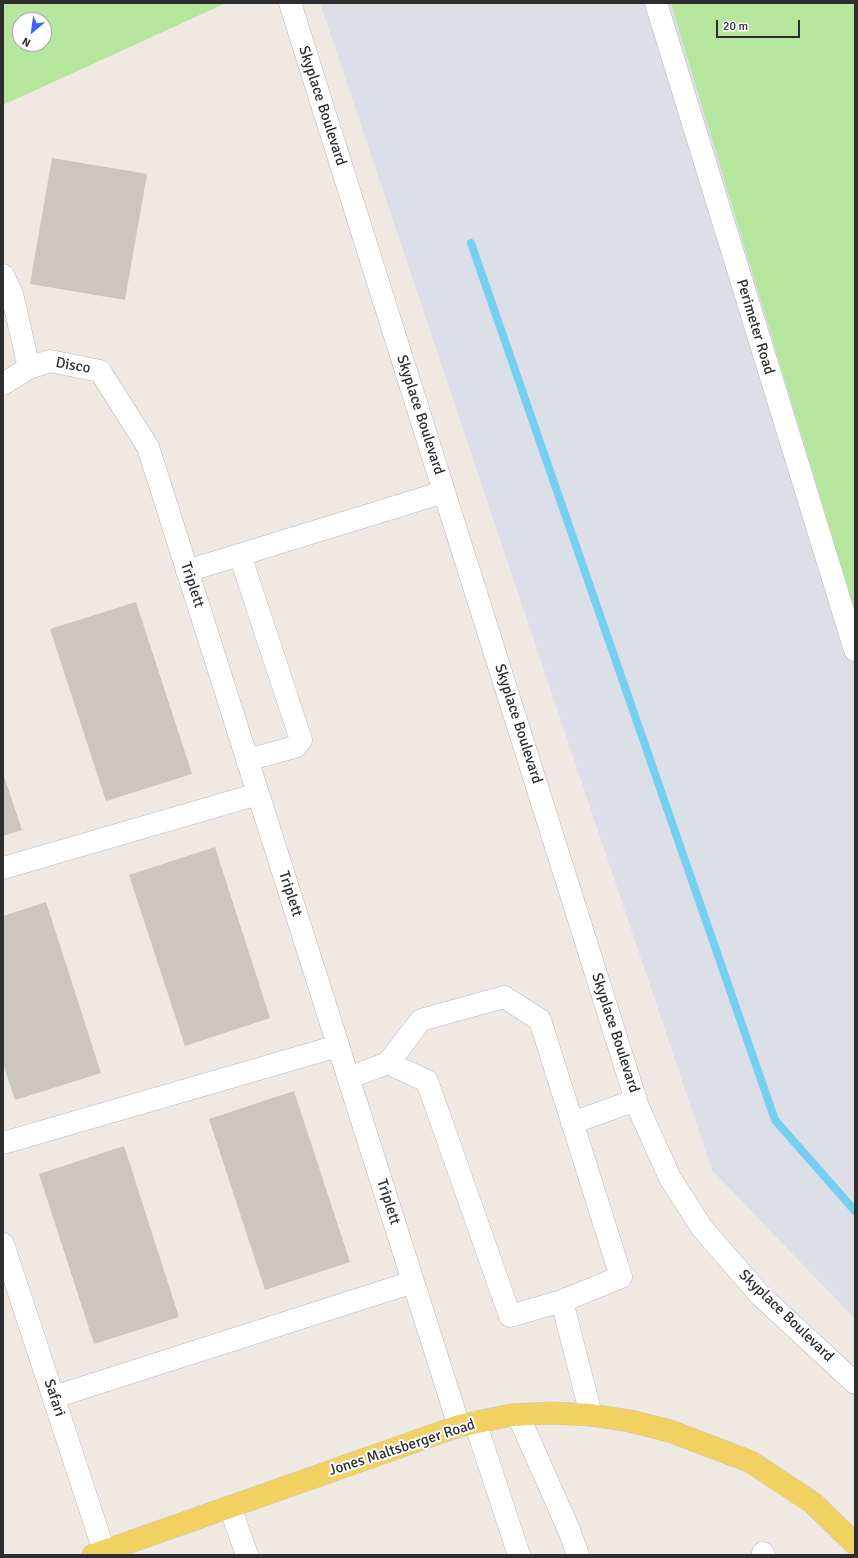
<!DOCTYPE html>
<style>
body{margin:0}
#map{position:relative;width:858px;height:1558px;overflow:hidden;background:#efe9e1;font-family:Signika,sans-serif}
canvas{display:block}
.frame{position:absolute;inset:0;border:4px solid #2e2e2e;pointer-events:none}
.north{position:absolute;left:12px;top:12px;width:40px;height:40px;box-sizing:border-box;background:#fff;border:1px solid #ababab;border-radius:50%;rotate:209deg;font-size:11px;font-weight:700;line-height:16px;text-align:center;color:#2e2e2e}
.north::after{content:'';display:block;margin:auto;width:14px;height:18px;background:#4264fb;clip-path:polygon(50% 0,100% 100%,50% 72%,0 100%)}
.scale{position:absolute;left:716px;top:20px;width:84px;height:18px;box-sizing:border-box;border:2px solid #2e2e2e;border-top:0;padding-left:5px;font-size:12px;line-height:14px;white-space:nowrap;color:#2e2e2e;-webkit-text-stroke:3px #fff;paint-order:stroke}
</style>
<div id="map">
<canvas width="858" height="1558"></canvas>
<div class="frame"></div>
<div class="north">N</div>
<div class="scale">20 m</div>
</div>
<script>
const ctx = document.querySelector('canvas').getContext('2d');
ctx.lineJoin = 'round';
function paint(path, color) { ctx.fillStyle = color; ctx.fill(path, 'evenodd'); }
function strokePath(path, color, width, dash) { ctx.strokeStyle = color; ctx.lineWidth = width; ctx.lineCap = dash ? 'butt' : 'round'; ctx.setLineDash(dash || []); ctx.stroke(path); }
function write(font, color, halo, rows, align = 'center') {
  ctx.font = font + ' Signika,sans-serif'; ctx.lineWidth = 4; ctx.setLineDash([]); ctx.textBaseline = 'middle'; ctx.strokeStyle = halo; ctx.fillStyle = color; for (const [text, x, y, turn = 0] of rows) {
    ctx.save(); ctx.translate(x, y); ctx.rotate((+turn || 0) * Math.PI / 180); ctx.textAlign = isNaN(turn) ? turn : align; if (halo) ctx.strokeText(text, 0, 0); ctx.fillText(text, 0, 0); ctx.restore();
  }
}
paint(new Path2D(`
 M320,3h535v1316l-143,-149z`), '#dcdee8');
paint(new Path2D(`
 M3,3h223l-223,102zM20,20h24v24h-24z
 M671,3h184v609z`), '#b6e59e');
strokePath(new Path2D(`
 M471,243l304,877 80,91`), '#75cff0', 8);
paint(new Path2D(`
 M52,158l95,16 -22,126 -95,-16z
 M136,602l56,172 -86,27 -56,-172z
 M3,773l19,57 -19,6z
 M215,847l55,171 -85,28 -56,-171z
 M46,902l55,171 -86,27 -12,-36v-148z
 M294,1091l56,171 -85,28 -56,-171z
 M124,1146l55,171 -85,27 -55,-170z`), '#cbc7bf');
const minor = new Path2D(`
 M290,3l348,1104 32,71 32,50 59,68 94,87
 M656,3l199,647
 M3,275l9,19 17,74
 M3,384l26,-16 21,-7 50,10 48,76 311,979
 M240,555l61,185 -6,7 -48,13
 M187,571l257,-79
 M3,868l255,-74
 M388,1063l39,18 83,235 52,-15
 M348,1078l40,-15 33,-43 83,-23 36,23 81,257 -59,24 29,114
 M572,1123l64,-23
 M3,1143l335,-97
 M3,1244l101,307
 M54,1397l359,-115
 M518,1415l51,115 9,25
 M475,1422l44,133
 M230,1507l17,48
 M763,1553l1,2`);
const major = new Path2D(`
 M93,1555l366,-129 52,-11 40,-2 40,2 39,6 40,10 81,31 62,41 42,41`);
strokePath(minor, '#b4b7c1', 23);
strokePath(major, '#c9c9c9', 23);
strokePath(minor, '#fff', 22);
strokePath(major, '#f2d163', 22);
write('15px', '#2e2e2e', '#fff', [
 ["Skyplace Boulevard",322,106,72],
 ["Perimeter Road",755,327,73],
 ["Disco",73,366,10],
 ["Skyplace Boulevard",420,415,72],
 ["Triplett",192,585,72],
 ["Skyplace Boulevard",518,724,72],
 ["Triplett",290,894,72],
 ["Skyplace Boulevard",615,1033,72],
 ["Triplett",388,1202,72],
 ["Skyplace Boulevard",786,1316,44],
 ["Safari",54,1398,72],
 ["Jones Maltsberger Road",402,1448,-18]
]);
</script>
